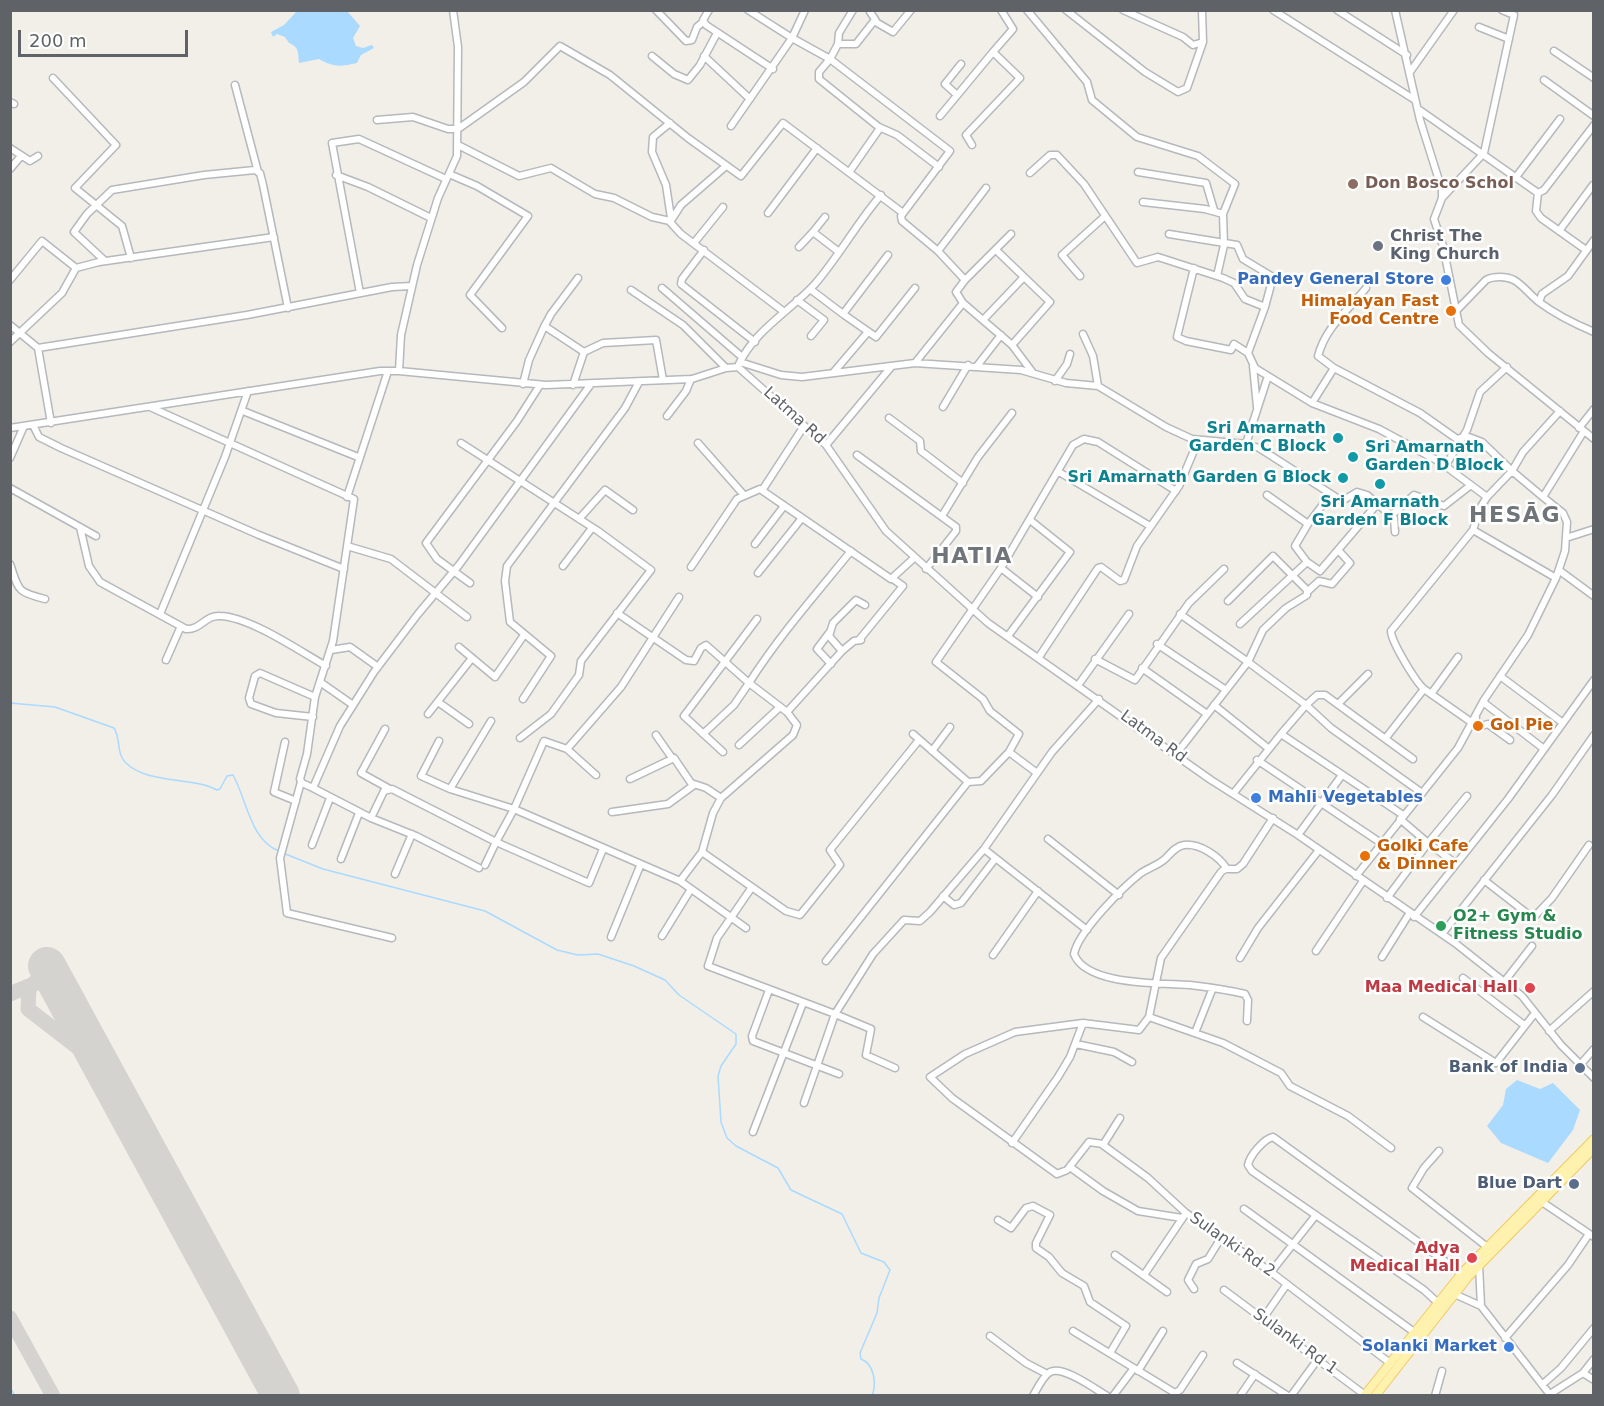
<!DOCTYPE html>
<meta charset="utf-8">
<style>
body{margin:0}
#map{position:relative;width:1604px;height:1406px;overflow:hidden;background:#f1efe8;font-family:"DejaVu Sans",sans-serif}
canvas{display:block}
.frame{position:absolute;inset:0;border:12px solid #5f6368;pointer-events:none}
.scale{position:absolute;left:18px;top:30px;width:170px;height:27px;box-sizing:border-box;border:3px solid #5f6368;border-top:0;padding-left:8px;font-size:18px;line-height:21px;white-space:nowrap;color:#5f6368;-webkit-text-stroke:4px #fff;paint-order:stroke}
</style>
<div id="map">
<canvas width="1604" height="1406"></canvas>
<div class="frame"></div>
<div class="scale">200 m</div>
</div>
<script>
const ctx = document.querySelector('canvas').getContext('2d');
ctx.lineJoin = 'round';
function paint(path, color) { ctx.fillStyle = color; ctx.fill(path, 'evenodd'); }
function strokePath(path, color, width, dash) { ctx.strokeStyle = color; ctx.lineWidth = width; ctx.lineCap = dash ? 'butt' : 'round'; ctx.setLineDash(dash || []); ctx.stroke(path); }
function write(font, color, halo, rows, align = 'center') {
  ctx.font = font + ' "DejaVu Sans",sans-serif'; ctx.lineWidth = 5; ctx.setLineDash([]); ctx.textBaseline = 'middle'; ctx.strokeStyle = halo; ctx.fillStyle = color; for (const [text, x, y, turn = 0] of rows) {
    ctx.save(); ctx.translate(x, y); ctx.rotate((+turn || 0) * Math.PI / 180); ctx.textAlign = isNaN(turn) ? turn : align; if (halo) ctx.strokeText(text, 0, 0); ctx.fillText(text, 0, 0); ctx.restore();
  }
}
paint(new Path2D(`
 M297,11h50l13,15 -7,12 3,8 7,2 9,-3 2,3 -13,7 -4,8c-17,4 -24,4 -38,-4l-20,4c-1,-8 1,-16 -10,-20l-4,-6 -8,-3 -4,3 -2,-5 13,-7z
 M1517,1080l23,9 13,-6 27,27 -7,20 -25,33 -47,-20 -14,-17 16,-21 3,-16z`), '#aadaff');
strokePath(new Path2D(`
 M10,703l45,4 59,21c7,11 2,24 11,34 22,23 67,14 92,28l3,-1 7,-13 6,-1c14,25 17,65 46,76
 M283,853l40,16 162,42 72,39 21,5 20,-1 36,12 31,14 14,15 57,39v10l-15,22 -3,10 3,46 6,16 9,8 42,22 13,22 51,24 19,39 23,9 6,8 -11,28 -2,15 -17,40 1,6c13,5 16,24 11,37
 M10,1387l5,9`), '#aadaff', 1.5);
strokePath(new Path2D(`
 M34,983l-5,6 -1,20 70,54 9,13
 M10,994c37,-17 70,-30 67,27
 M10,1318l43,78`), '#d4d3d0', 15);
strokePath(new Path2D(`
 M47,966l234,430`), '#d4d3d0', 38);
const minor = new Path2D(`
 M656,10l30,31 6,-1 5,-13 6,-5
 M709,10l-6,10 3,5 67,44
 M748,10l44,28 13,-28
 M869,10l7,11
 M1027,10l60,72 5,18 45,37 61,19 37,28 -12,30
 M1066,10l79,62 33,20 9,-4 16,-46
 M1123,10l60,27 10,8 10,-3 -1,-32
 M1273,10l142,90
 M1337,10l70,45
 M1395,10l25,110 22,70v8l-8,21 9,27 16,79 29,28 106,86
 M1479,27l30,12
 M838,44h18l18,-23 19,11 18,-22
 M1554,51l40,27
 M652,56l22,18 14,6 12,-15 17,-32
 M704,56l46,43
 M1410,72l44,-62
 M53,78l63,67 -41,43 47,38 9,32
 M1544,80l50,36
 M235,85l23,87
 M957,95l-12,-11 16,-20
 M10,102l4,2
 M1418,109l120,84 6,-3 50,-65
 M940,116l53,-64
 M377,120l36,-3 35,12h10l66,-47 36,-36 50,29 78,63 53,38 42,-53 120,90
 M670,123l-17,14 -1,15 14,33 5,33
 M731,126l61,-88 38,21 8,-15 1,-11 14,-23
 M879,127l18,8 42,32
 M458,145l61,31 32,-8 44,26 19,4 38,19 18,4
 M972,145l-6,-10 54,-57 -27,-26 20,-23 -12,-19
 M10,148l20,13 8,-5
 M726,166l-45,39 -11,17 11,12 102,77
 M10,169l11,-13
 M850,171l30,-43 -61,-49v-7l11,-13 120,92 -49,65 1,5 36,30 48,-63
 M1138,172l68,11 8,27
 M1030,173l20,-18h7l27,29 53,79 21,-6 65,21 11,5 11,16 20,8 -17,46 7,15 13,8 -22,68
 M449,174l28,12 51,30 -58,79 32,33
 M336,175l32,12 63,31
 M1516,177l44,-58
 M1538,193l-2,18 5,7 45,32
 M1442,198l42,-45 30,-138 -12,-5
 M1143,202l62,7 18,5 1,31 -7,31
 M768,213l49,-65
 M1559,231l34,-46
 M813,232l12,-15
 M1169,234l68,11 6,14 30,18 -8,30
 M694,243l29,-36
 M799,247l14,-15 26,20
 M704,250l-22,29 -1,5 74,58
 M996,250l54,52 -38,43
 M938,251l27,29 46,-46
 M105,261l-31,-29 13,-18 25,-24 92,-15 51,-5 5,3 3,12 25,123
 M76,268l23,-6 175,-25
 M1194,268l-17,69 9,4 45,9 3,-6 14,9
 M1080,276l-18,-21 42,-38
 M10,280l32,-39 34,27
 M662,288l80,69
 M810,289l33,25 45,-59
 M631,290l52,35 43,43
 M360,293l-28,-150 27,-4 87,40
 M797,300l27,20 -13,16
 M1539,302l3,-8 26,-18 26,-36
 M963,303l49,42 21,28
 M1455,312l31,-32c7,-4 20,-4 28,0 9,5 16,15 25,22 16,12 36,22 55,30
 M843,314l33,23 39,-49
 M984,319l40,-42
 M10,325l28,23 13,75
 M544,327l7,-13 27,-36
 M1083,334l10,22 5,30
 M10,342l52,-49 14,-25
 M38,348l209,-33 145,-28 20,-1
 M584,352l19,-9 53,-3 7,40
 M740,362l41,13 21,2 113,-14 48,-60 -7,-11 9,-12
 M915,363l106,7 45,13 32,3 68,41 26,12 54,5 13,4 72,46 -23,30 -41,-29
 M739,364c16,-34 51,-53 76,-80 24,-28 42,-61 66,-89
 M977,366l24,-31
 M1253,366l4,41
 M738,367l88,78 60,86 102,92 223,157 87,55 157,108 67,53 39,49 33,33
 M1334,368l86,45 37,26 9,-3 16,6 30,29 11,-19 37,-41
 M399,371l2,-36 16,-70 21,-67 19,-42 1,-109 -5,-37
 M833,373l34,-40
 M1268,376l44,27 67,26 61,33 47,35 -7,11 -7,22 83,48
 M1055,381l12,-17 3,-10
 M523,384l6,-24 14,-31 3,-2 38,25 -11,33
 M591,384l-132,181 -41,49 -44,58 -34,54 -27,62 58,30 13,-27 8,-2 104,53 18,-33 30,-68 23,8 29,26
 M1312,403l22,-35 -16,-12c8,-30 30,-45 48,-68
 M150,407l204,92 -21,142 -18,56 -8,57 -7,25 2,4 11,5
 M943,407l25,-42
 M243,411l115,46
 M667,416l19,-25 5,-12
 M889,418l31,23 1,10 42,32
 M33,425l6,12 22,11 198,87 85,34
 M10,428l370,-57h19l147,14 146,-6 34,-11 12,-1
 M1579,428l15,-19
 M461,443l137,88 53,39 -70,91 -2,14 -28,39 -31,24
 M698,443l45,51
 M826,445l65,-78
 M857,455l99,72v4l-30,38
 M10,458l14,-32
 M1446,465l21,-35 13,-38 27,-25
 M1059,472l91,54
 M10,488l86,48
 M763,489l41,-63
 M1331,494l11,7 15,-9 10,3 27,23 1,14
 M347,497l41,-126
 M1487,497l25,-26 31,26
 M1392,515l22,-20 30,11 27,-21
 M942,516l36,-59 34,-44
 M579,519l26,-29 28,20
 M1308,524l-13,22 12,16 13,9 58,-68
 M80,527l9,39 11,16 86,47c15,1 19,-14 34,-13 30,1 78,34 106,50
 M1566,538l28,-9
 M755,544l29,-38
 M347,546l44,13 76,58
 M10,564c9,26 6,28 35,35
 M563,566l29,-38
 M691,567l46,-68 23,-10 131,90 23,-21
 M1001,568l37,29
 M1560,571l34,25
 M758,573l44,-55
 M470,583l-33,-24 -11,-16 91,-122 23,-36
 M1307,592l12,-11 13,3 18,-21 -11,-12
 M1228,601l45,-45 34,34v5l-21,13 -23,22 -15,32 58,43 -25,29 122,81
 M617,613l69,47 8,1 7,-13 5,-3 43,38c30,-47 67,-89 102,-132
 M160,614l65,-157 23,-66
 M1240,624l67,-62
 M829,633l-12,16 14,15
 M1008,636l62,-84 -40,-32
 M859,640l44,-54 -10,-7
 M861,640l-7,1 -12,10 -55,61 10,13 -4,10 -72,63 -8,15 -11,39 84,59 14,4 40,-50 -10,-15 89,-110
 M1157,644l69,46
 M459,647l36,30 29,-42
 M331,650l19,-3 28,20
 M842,651l-13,-15 4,-13 23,-23 9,5
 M1039,657l59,-89 3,-1 19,14 4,-1 13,-34 42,-60 19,-45
 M1095,659l40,21 54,-77 35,-34
 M166,660l15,-34
 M1142,668l65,46
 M1500,676l63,47
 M320,682l33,23
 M1079,684l50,-70
 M1424,689c-9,-8 -33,-48 -33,-58l82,-101
 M1431,694l27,-37
 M523,699l28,-43 -41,-34 -5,-41 2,-15 118,-158 14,-26
 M438,702l31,22
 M1483,702l61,47
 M1338,704l30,-30
 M1214,705l54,43
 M428,714l44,-56
 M313,717l-37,-4 -25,-9 -2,-6 6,-22 5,-3 55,24
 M1476,718l-2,4 7,4 7,-2 22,16
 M385,729l-24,44 27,15
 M703,734l31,-29 15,-22 38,29
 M913,734l55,48 13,-1 28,-29 28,21
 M656,735l16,23
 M1385,739l39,-50 47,33
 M439,741l-18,35 29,13 64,20 166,72
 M285,742l-11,50 22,9
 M739,745l41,-38
 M567,749l54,-62 58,-90
 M932,751l18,-24
 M723,752l-39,-36 73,-97
 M1009,752l10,-18 -29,-23 -7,-12 -47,-37 65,-94 72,-123 11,-6 14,3 78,49
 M1177,753l71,-91 -68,-48
 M1413,759l-88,-64h-8l-11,10 25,23 91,65
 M1257,760l124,83
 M630,779l44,-21 17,25 15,5 15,10
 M301,782l-21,76 7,55 105,25
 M450,789l41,-68
 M1233,794l48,-60
 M612,812l56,-8 26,-19
 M371,818l45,18 63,32
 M1273,818l-30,46 -6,5h-12l-4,3 -60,86 -12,59 74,26 58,30 9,13 58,30 43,32
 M1400,819l28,24 39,-47
 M1298,835l44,-60
 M1048,839l71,56
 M312,845l18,-47
 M984,849l103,81
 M702,852l-22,29 66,47
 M341,859l18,-46
 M485,865l11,-23 93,41 14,-34
 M1227,869c-8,-13 -28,-26 -43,-24 -8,1 -14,9 -19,14 -7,6 -16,9 -24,14 -18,14 -63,59 -67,81 12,32 88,29 116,31 17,2 38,5 55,9l3,6 -1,21
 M395,874l17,-40
 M1356,876l102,-128 26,-48 44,-65 28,-57 9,-27 2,-29 -4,-9 -20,-16 41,-66
 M1484,880l49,38 19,-20 37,-53
 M752,887l-35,51 -9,28 127,48 38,-60 31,-34 16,1 10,-9 54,-63 68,-97 47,-53
 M943,896l11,9 7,-2 34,-44
 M1387,898l41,-55 27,20
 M1414,917l94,-118 86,-119
 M1442,934l110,-139 42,-60
 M662,936l29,-47
 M611,937l29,-71
 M1316,951l47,-70
 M993,955l45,-64
 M1382,957l27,-43
 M1240,958l18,-30 61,-78
 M826,961l142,-179
 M1463,978l61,47
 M1504,982l28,-36
 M769,990l-17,46 1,5 86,33
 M1423,1017l73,46 39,-50
 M1083,1023l-68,9 -50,22 -35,23 22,21 105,76 10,-4 22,-28 14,2
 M1549,1031l45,-40
 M1195,1033l17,-43
 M1076,1044l38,8 18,10
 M1580,1065l14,-16
 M804,1103l31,-89 36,15 -5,26 29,13
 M1120,1118l-17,27 45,33 38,35 85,59 119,91
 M753,1132l50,-129
 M1012,1143l46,-66 12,-20 13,-34 56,7 10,-13
 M1439,1151l-15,17 -12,20 79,62
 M1070,1167l33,24 35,20 44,7
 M1542,1202l52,35
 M1244,1209l170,123
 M998,1220l13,8 15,-20 7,-2 17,9 -14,28v5l13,9 13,16 22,13 6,16 36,24 -16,27
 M1115,1255l52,37
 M1479,1265l2,41 70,90
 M1271,1272l45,-57
 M1144,1275l40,-59
 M1194,1289l-6,-9 8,-16 12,-5 13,-21
 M1224,1290l141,105
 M1452,1293l29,13
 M1437,1302l-13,-12 -172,-119 -4,-6c2,-10 16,-26 25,-28l191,138
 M1262,1320l25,-36
 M1073,1331l102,62 5,-3 23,-35
 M990,1336l36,27 21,11
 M1505,1338l63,-73 21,-31
 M1237,1363l51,33
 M1138,1371l25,-40
 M1583,1373l11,7
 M1543,1384l18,-16 33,-40
 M1550,1394l33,-21 11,-14
 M1033,1396c4,-7 10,-20 17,-24 13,-7 45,17 57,24
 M1113,1396l21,-28
 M1240,1396l15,-22
 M1291,1396l27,-37
 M1435,1396l7,-25`);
const major = new Path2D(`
 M1364,1396l98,-123 132,-134
 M1375,1396l93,-119 126,-129`);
strokePath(minor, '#b5b8bc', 9);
strokePath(major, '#f2c960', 10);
strokePath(minor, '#fff', 6);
strokePath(major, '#fff2af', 8);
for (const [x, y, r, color] of [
 [1353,184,6,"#8d6e63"],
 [1378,246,6,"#6b7280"],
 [1446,280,6,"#3f7fe0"],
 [1451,311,6,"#e8710a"],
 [1338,438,6,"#0f9aa8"],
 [1353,457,6,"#0f9aa8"],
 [1343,478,6,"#0f9aa8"],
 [1380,484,6,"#0f9aa8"],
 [1478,726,6,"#e8710a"],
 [1256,798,6,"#3f7fe0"],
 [1365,856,6,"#e8710a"],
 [1441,926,6,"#2e9e5b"],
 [1530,988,6,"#e0444e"],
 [1580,1068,6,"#5c6f8a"],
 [1574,1184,6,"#5c6f8a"],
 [1472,1258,6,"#e0444e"],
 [1509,1347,6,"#3f7fe0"]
]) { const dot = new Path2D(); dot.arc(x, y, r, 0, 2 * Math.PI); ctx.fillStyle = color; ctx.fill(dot); strokePath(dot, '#fff', 2); }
write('bold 16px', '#785e54', '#fff', [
 ["Don Bosco Schol",1365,184]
], 'left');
write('bold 16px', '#5b616d', '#fff', [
 ["Christ The",1390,237],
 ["King Church",1390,255]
], 'left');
write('bold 16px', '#366cbe', '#fff', [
 ["Pandey General Store",1434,280],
 ["Mahli Vegetables",1268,798,"left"],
 ["Solanki Market",1497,1347]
], 'right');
write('bold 16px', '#c56008', '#fff', [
 ["Himalayan Fast",1439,302,"right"],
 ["Food Centre",1439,320,"right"],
 ["Gol Pie",1490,726],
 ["Golki Cafe",1377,847],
 ["& Dinner",1377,865]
], 'left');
write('16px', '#5f6368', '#fff', [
 ["Latma Rd",794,416,42],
 ["Latma Rd",1153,737,36],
 ["Sulanki Rd 2",1232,1245,35],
 ["Sulanki Rd 1",1295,1342,36]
]);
write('bold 16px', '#0d838f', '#fff', [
 ["Sri Amarnath",1326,429],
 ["Garden C Block",1326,447],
 ["Sri Amarnath",1365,448,"left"],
 ["Garden D Block",1365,466,"left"],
 ["Sri Amarnath Garden G Block",1331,478],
 ["Sri Amarnath",1380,503,"center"],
 ["Garden F Block",1380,521,"center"]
], 'right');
write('bold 16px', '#27864d', '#fff', [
 ["O2+ Gym &",1453,917],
 ["Fitness Studio",1453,935]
], 'left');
write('bold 16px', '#be3a42', '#fff', [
 ["Maa Medical Hall",1518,988],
 ["Adya",1460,1249],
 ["Medical Hall",1460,1267]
], 'right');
write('bold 16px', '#4e5e75', '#fff', [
 ["Bank of India",1568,1068],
 ["Blue Dart",1562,1184]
], 'right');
ctx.letterSpacing = '1.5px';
write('bold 22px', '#70757a', '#fff', [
 ["HESĀG",1515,516],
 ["HATIA",972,557]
]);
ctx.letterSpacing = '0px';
</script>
